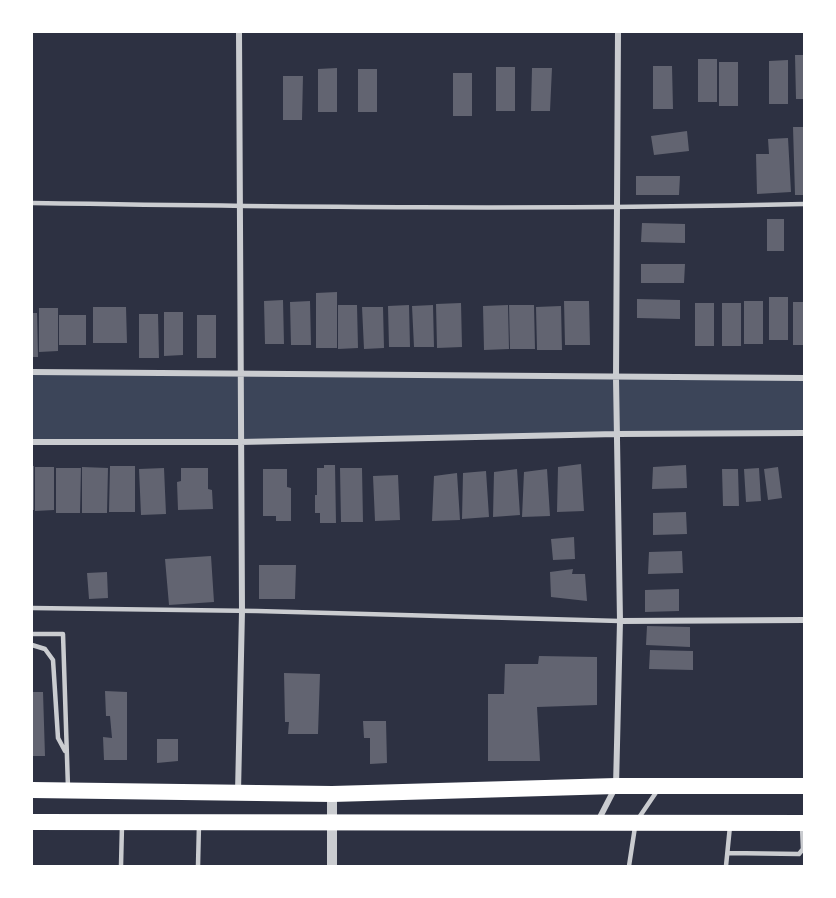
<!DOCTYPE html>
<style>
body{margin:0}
#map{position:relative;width:836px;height:898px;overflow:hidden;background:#2d3142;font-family:Helvetica,sans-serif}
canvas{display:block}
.frame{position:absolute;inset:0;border:33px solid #fff;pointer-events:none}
</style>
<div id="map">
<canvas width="836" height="898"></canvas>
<div class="frame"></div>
</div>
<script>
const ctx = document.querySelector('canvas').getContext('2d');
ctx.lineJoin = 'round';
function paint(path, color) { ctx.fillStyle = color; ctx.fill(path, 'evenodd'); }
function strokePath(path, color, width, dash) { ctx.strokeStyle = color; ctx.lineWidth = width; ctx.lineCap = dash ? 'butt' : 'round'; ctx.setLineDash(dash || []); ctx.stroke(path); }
paint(new Path2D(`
 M32,372l772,6v55l-772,9z`), '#3c4559');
paint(new Path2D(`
 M795,55h9v44h-8z
 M698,59h19v43h-19z
 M788,60v44h-19v-43z
 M719,62h19v44h-19z
 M653,66h19l1,43h-20z
 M496,67h19v44h-19z
 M337,68v44h-19v-43z
 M532,68h20l-2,43h-19z
 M358,69h19v43h-19z
 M453,73h19v43h-19z
 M283,76h20l-1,44h-19z
 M793,127h11v68h-9z
 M687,131l2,20 -35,4 -3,-19z
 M788,138l3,54 -34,2 -1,-40h13l-1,-15z
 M636,176h44l-1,19h-43z
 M767,219h17v32h-17z
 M642,223l43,1v19l-44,-1z
 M641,264h44l-1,19h-43z
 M337,292v56h-21v-55z
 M769,297h19v43h-19z
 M637,299l43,1v19l-43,-1z
 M283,300l1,44h-19l-1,-43z
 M310,301l1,44h-20l-1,-43z
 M564,301h25l1,44h-25z
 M744,301h19v43h-19z
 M793,302h11v43h-11z
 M461,303l1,44 -25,1 -1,-44z
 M695,303h19v43h-19z
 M722,303h19v43h-19z
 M338,305h19l1,43 -20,1z
 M409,305l1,42h-21l-1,-41z
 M433,305l1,42h-20l-2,-41z
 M508,305l1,44 -25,1 -1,-44z
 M509,305h25l1,44h-25z
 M561,306l1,44h-25l-1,-43z
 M93,307h33l1,36h-34z
 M362,307h21l1,41 -20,1z
 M39,308h19v43l-19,1z
 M164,312h19v43l-19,1z
 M32,313h5l1,44h-6z
 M139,314h19l1,44h-20z
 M59,315h27v30h-27z
 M197,315h19v43h-19z
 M581,464l3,47 -27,1 1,-45z
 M324,465h11l1,58h-16v-10h-5v-18h2v-27h7z
 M686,465l1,23 -35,1 1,-22z
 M32,466h2v44h-2z
 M110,466h25v46h-26z
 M35,467h19v43l-19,1z
 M82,467l26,1 -1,45h-25z
 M778,467l4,31 -14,2 -4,-31z
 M56,468h25l-1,45h-24z
 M164,468l2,46 -25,1 -2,-46z
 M181,468h27v21l4,1 1,19 -35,1 -1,-28 4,-1z
 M340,468h22l1,54h-22z
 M759,468l2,33 -15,1 -2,-33z
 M263,469h24v18l4,1v33h-15v-5h-13z
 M517,469l3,46 -27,2 1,-45z
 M547,469l3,47 -28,1 2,-45z
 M722,469h16l1,37h-16z
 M486,471l3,46 -27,2 1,-46z
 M457,473l3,47 -28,1 2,-45z
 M398,475l2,45 -25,1 -2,-45z
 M686,512l1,22 -34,1v-22z
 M574,537l1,22 -22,1 -2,-21z
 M682,551l1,22 -35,1 1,-22z
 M211,556l3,46 -45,3 -4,-46z
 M259,565h37l-1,34h-36z
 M573,569l-1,5h13l2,27 -36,-4 -1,-25z
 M107,572l1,26 -19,1 -2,-26z
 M679,589v22l-34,1v-22z
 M647,626l43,1v20l-44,-2z
 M650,650l43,1v19l-44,-1z
 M539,656l58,1v48l-60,2 3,54h-52v-67h16l1,-30h33z
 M284,673l36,1 -2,60h-30l1,-12h-4z
 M105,691l22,1v68h-23l-1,-23 9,1 -2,-22h-4z
 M32,692h11l2,64h-13z
 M363,721h23l1,42 -17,1v-26h-6z
 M157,739h21v22l-21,2z`), '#626471');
strokePath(new Path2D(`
 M32,203c257,4 515,7 772,1
 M32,608l225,3 363,10
 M32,634h31l5,154
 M32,645l13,4 8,11 5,78 7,13
 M638,819l19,-28
 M728,853l71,1 4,-5 -1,-22
 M121,866l1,-41
 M198,866l1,-42
 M629,866l6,-39
 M726,866l4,-40`), '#caccd0', 4.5);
strokePath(new Path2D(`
 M32,372l772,6
 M32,442h208l377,-8 187,-1
 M620,621l184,-1
 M238,792l4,-181 -3,-579
 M598,821l18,-35 4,-165 -4,-243 2,-346`), '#caccd0', 6);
strokePath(new Path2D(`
 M332,794v72`), '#caccd0', 10);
strokePath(new Path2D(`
 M32,790l300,4 284,-8h188
 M32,822l772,1`), '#fff', 16);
</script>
